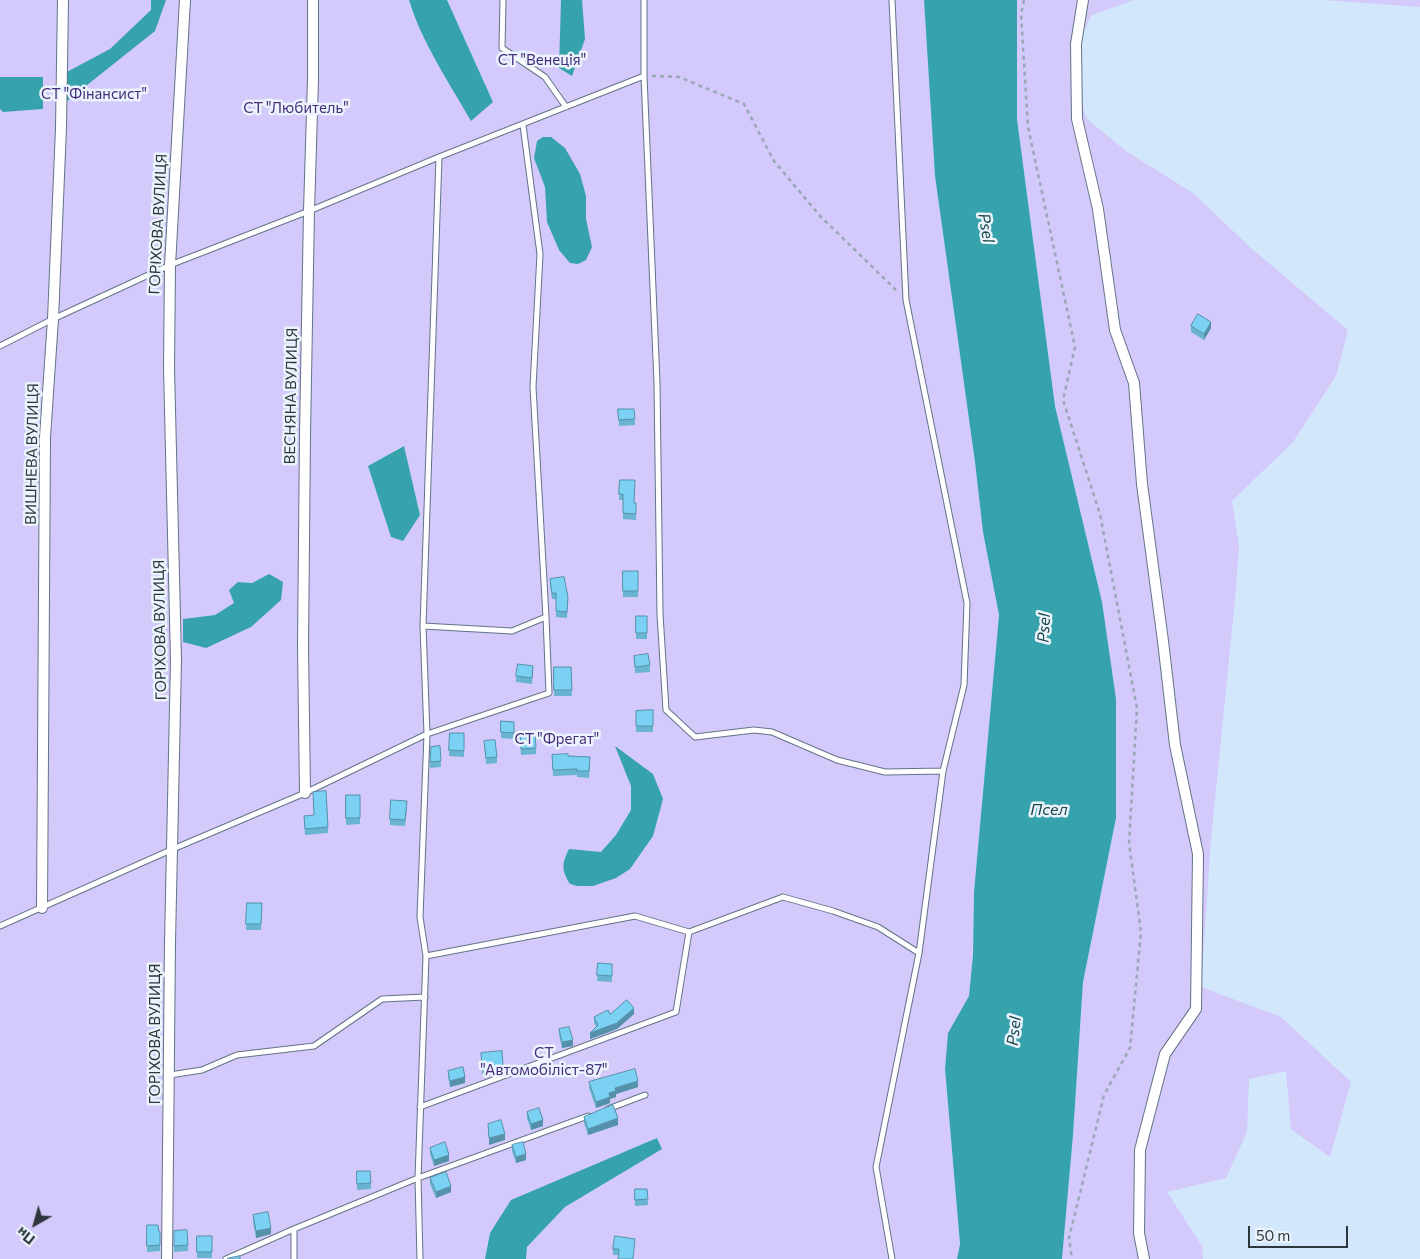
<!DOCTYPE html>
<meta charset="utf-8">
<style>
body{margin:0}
#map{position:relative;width:1420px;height:1259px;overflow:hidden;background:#d3e7fc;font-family:Commissioner,sans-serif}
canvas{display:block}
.north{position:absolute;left:10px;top:1199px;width:50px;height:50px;-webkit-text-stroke:4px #ebf3fc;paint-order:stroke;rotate:218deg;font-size:14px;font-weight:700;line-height:20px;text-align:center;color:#2d353d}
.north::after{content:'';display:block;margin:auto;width:18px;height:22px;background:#2d353d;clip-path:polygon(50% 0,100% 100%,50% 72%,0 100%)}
.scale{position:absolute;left:1248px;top:1226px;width:100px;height:22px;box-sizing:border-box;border:2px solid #2d353d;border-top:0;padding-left:6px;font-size:15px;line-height:18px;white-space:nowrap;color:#2d353d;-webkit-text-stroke:4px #ebf3fc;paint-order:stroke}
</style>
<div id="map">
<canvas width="1420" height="1259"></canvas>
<div class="north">Пн</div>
<div class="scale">50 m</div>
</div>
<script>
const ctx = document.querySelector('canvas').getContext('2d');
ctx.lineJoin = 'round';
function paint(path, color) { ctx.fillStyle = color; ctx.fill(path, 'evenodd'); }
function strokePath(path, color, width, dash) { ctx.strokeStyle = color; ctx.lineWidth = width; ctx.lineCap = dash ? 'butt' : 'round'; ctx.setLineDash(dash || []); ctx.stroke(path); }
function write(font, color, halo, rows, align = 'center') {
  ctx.font = font + ' Commissioner,sans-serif'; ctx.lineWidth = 5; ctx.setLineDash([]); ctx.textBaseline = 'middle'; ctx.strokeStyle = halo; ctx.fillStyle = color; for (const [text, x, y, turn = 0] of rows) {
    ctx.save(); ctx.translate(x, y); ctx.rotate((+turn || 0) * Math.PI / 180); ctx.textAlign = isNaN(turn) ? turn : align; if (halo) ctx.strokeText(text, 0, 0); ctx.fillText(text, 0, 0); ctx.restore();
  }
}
paint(new Path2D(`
 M0,0h409l3,11 22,44 59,47 -46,-102h477l11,176 40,286 8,70 16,83 -25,277 -1,63 -4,42 -21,36 -3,36 15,175 -3,15h-431l1,-12 38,-40 96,-58 -4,-11 -167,95 -5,26h-485zM403,446l17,69 -29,21 -23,-70zM269,574l-63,74 -23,-29 32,-4 20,-12 3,-21 14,1z
 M1017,0h117l-42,15 -11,21 -4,55 10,28 39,32 67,42 59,56 96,81 -12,46 -43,66 -61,59 7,45 -4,53 -24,240 -10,148 80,30 70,65 -21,75 -39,-28 -5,-58 -37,8 -2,53 -21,46 -59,14 35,54 1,13h-141l11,-124 10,-154 33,-163 -14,-216 -47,-196 -38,-287z
 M1324,0h96v7z`), '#d3c9fa');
paint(new Path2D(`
 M151,0h15l-11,31 -93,74 1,-31 47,-25 41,-39z
 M409,0h38l46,102 -22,19c-21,-37 -50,-80 -62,-121z
 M561,0h21l3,39 -13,37 -13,-8z
 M924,0h93v119l38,287 47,196 14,97v119l-33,164 -10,153 -11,124h-105l3,-15 -15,-175 3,-36 21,-37 4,-41 1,-63 25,-277 -16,-83 -8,-70 -40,-286z
 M0,77h43v32l-40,3 -3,-3z
 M543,137h8l14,11 15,26 6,22v23l6,28 -6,13 -8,4 -8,-1 -11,-13 -12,-28 -2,-35 -11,-29 3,-17z
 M404,446l16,69 -17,26 -12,-4 -23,-71z
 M269,574l14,8 -2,18 -30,27 -45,21 -23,-6v-23l32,-4 19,-12 -5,-13 9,-8 14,1z
 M615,746l38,28 10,25 -10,37 -23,33 -14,9 -23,8h-16l-7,-2c-9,-14 -8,-21 -1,-35l32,3 15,-17 15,-25v-24z
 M657,1138l5,11 -97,58 -38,40 -1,12h-41l5,-26 21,-33z`), '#36a3ac');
const service = new Path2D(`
 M503,0l-1,48 43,29 21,30
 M892,0l14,300 61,303 -3,82 -21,86 -24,182 -43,214 16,92
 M644,76v-76
 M0,346l53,-27 117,-54 139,-54 130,-54
 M423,626l89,5 34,-14 -13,-230 7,-133 -17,-129
 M0,926l173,-77 132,-56 122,-59 122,-41 -3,-76
 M426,956l-6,-39 7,-183 -4,-108 16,-469 205,-81 13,307 3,231 6,96 29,27 59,-7 18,2 65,28 48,12 58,-1
 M170,1075l32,-5 35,-15 77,-9 68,-47 43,-2
 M420,1107l256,-95 13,-80
 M608,1109l37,-14
 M226,1259l68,-30 124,-51 170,-62
 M294,1259v-30
 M420,1259l-2,-81 8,-222 209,-40 54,16 94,-35 50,14 45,16 41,26`);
const minor = new Path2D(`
 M1083,0l-7,44 1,75 21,90 17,121 19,53 8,101 21,157 12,104 23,109 -2,155 -31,45 -25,96 -1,83 5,26
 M305,793l-2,-147 2,-212 4,-223 4,-132v-79
 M42,908l3,-471 8,-118 8,-191 2,-128
 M167,1259l3,-317 6,-282 -7,-292 1,-103 15,-265`);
strokePath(service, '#627487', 7);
strokePath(minor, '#627487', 12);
strokePath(new Path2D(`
 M1024,0l-3,14 7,113 47,220 -12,53 37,114 37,194 -8,135 12,89 -11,116 -26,47 -35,143 3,21
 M652,76l27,1 65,27 30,57 46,55 76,74`), '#98a8b8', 2.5, [4, 4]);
strokePath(service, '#fff', 5);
strokePath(minor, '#fff', 10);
paint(new Path2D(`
 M1191,326l20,2 -7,12 -13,-8z
 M618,409h16l1,16 -16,1z
 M620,480l15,23h1v17l-13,-1v-19h-4z
 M623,571h15v26h-15z
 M550,579l18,18 -1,21 -11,-1v-18h-4l-2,-14z
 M636,616h11v23h-11z
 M634,656l16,9v7l-15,1z
 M554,667h17l1,29h-18z
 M533,672l-1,12 -16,-2v-6z
 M653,710v22h-17v-21z
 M501,721l13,1v17l-13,-1z
 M450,733h14v24l-15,-1z
 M520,736l16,12v6l-15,1z
 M484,741l13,16v6l-11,1z
 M440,746l1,21 -11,1 1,-21z
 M552,755l16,1 22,8 -1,14 -12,-1v-2l-24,1z
 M346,795h14v29l-14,1z
 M407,807l-2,19 -15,-1v-6z
 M304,816l24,11v6l-23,2z
 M247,903h15l-1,27h-15z
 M598,963l14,1v18l-15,-1z
 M610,1014h24l-17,15 -27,10 6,-12 -2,-4v-6z
 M559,1029l14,17 -11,2 -3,-13z
 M481,1053l22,12v6l-21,3z
 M448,1071l17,12 -15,4 -2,-10z
 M589,1082l49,5 -22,7v3l-6,2v4l-14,5 -7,-20z
 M527,1112l16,14 -12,4 -4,-12z
 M584,1117l34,8 -30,10 -4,-12z
 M512,1145l14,15 -10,3 -4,-12z
 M430,1148l19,13 -15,5 -4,-12z
 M357,1171h13l1,18 -14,1z
 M430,1178l21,14 -15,6 -6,-14z
 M635,1189h12l1,16 -13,1z
 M253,1215l18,19 -15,4 -3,-16z
 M147,1225l12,7h1v19l-13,1z
 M174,1231l14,14v6l-14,1z
 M197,1236h15v22h-15z
 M635,1245l-17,10h-5v-6z`), '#69b4d1');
paint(new Path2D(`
 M1211,322v6l-7,12v-6z
 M634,1008v6l-17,15 -27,10v-6z
 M573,1040v6l-11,2v-6z
 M465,1077v6l-15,4v-6z
 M638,1081v6l-22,7v3l-6,2v4l-14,5v-6l19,-14z
 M618,1118v7l-30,10v-6z
 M543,1120v6l-12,4v-6z
 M505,1134v6l-16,5v-7z
 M526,1154v6l-10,3v-6z
 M449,1155v6l-15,5v-6z
 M451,1186v6l-15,6v-6z
 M271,1228v6l-15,4v-7z`), '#5592aa');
const building = new Path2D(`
 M1198,314l13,8 -7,12 -13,-8z
 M618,409h16l1,10 -16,1z
 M620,480h15l-1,23h2v11l-13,-1v-19h-4z
 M623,571h15v20h-15z
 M564,577l4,20 -1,15 -11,-1v-18h-4l-2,-14z
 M636,616h11v17h-11z
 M648,654l2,11 -15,2 -1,-11z
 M518,664l15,2 -1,12 -16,-2z
 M554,667h17l1,23h-18z
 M653,710v16h-17v-15z
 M501,721l13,1v11l-13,-1z
 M450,733h14v18l-15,-1z
 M535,734l1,14 -15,1 -1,-13z
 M495,740l2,17 -11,1 -2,-17z
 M440,746l1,15 -11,1 1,-15z
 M568,754v2l22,1 -1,14h-12v-2l-24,1 -1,-15z
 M326,791l2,36 -23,2 -1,-13 10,-1 -1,-23z
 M346,795h14v23h-14z
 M391,800l16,1 -2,19 -15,-1z
 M247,903h15l-1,21h-15z
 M598,963l14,1v12l-15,-1z
 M627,1000l7,8 -17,15 -27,10 8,-8 -4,-8 14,-7 2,4z
 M569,1027l4,13 -11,2 -3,-13z
 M502,1051l1,14 -21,3 -1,-15z
 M463,1067l2,10 -15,4 -2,-10z
 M635,1069l3,12 -23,7 1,3 -7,2 1,4 -14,5 -7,-20z
 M613,1105l5,13 -30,11 -4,-12z
 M539,1108l4,12 -12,4 -4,-12z
 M501,1120l4,14 -16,4 -1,-14z
 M445,1142l4,13 -15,5 -4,-12z
 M523,1142l3,12 -10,3 -4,-12z
 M357,1171h13l1,12 -14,1z
 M446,1172l5,14 -15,6 -6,-14z
 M635,1189h12l1,10 -13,1z
 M268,1212l3,16 -15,3 -3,-16z
 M147,1225h11l1,7h1v13l-13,1z
 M187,1230l1,15 -14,1v-15z
 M197,1236h15v16h-15z
 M615,1236l20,3 -2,20h-15l1,-10h-6z
 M240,1256v3h-13l2,-1z`);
paint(building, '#7ad1f3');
strokePath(building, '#5592aa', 1);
write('15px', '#462e7c', '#ebf3fc', [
 ["СТ \"Венеція\"",542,60],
 ["СТ \"Фiнансист\"",94,94],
 ["СТ \"Любитель\"",296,108],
 ["СТ \"Фрегат\"",557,739],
 ["СТ",544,1053],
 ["\"Автомобiлiст-87\"",544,1070]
]);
write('15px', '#2d353d', '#ebf3fc', [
 ["ГОРІХОВА ВУЛИЦЯ",158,224,-87],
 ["ВЕСНЯНА ВУЛИЦЯ",291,396,-89],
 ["ВИШНЕВА ВУЛИЦЯ",32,454,-89],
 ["ГОРІХОВА ВУЛИЦЯ",160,630,-91],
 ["ГОРІХОВА ВУЛИЦЯ",155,1034,-90]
]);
write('italic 16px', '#1a494d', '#ebf3fc', [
 ["Psel",986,228,80],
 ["Psel",1044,628,-87],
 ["Псел",1049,810],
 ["Psel",1014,1031,-84]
]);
</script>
